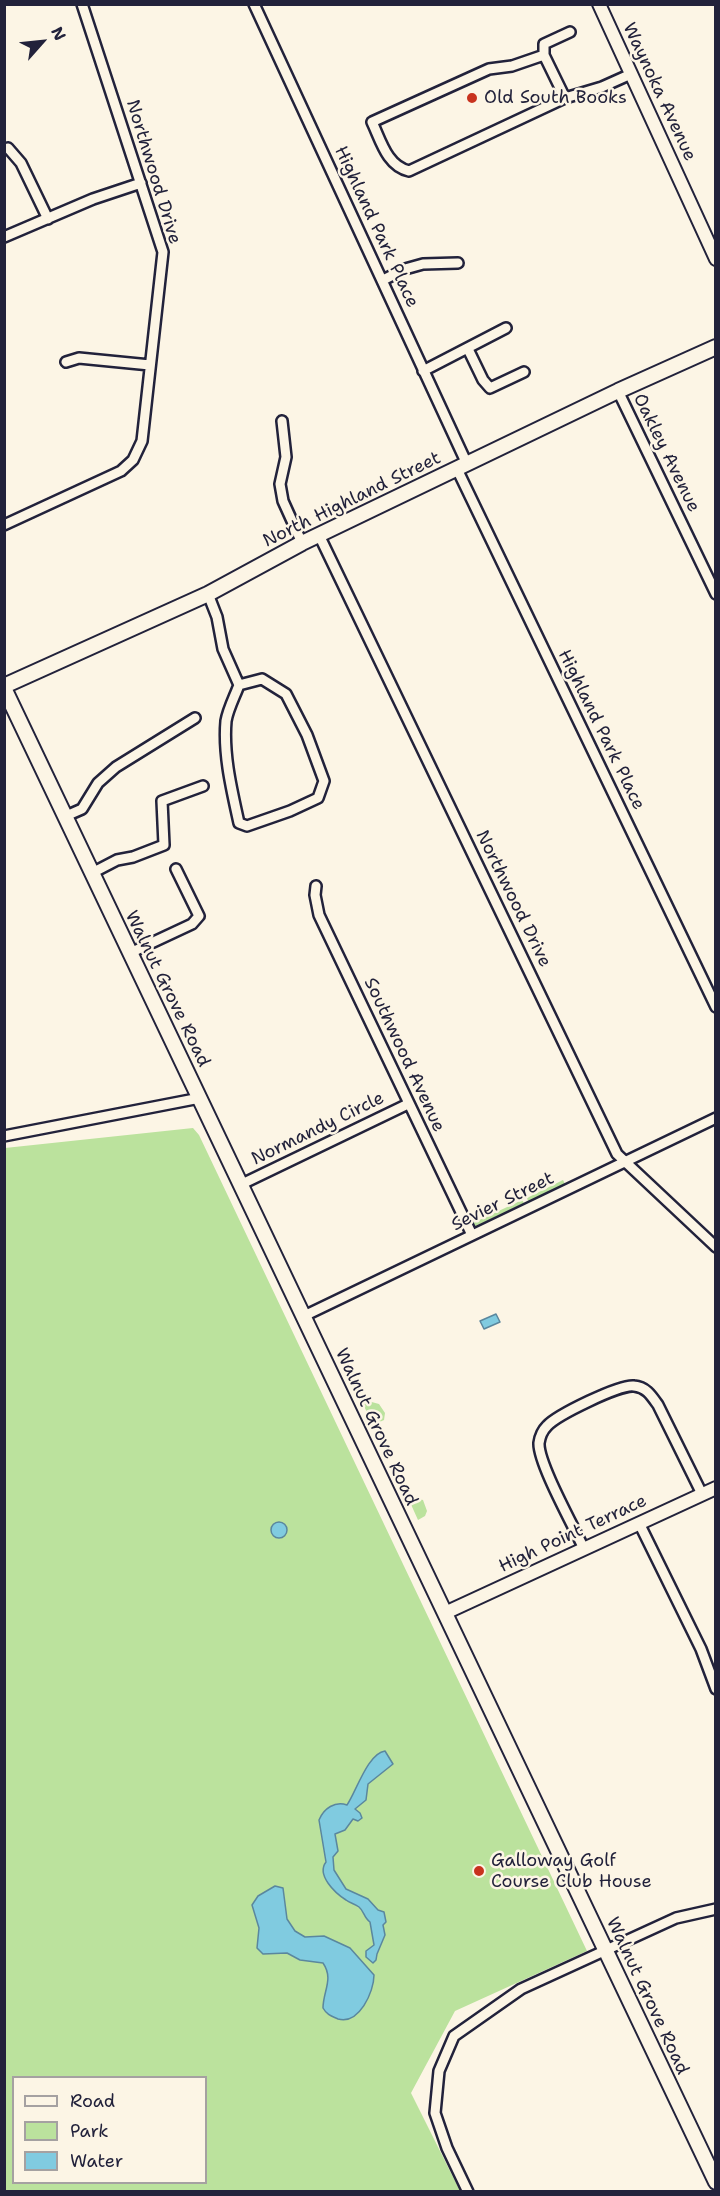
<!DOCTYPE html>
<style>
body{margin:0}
#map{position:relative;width:720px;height:2196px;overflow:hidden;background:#fcf5e5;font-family:"Shantell Sans",sans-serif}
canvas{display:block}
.frame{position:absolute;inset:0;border:6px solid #22223b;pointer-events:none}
.legend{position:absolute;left:12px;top:2076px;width:195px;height:108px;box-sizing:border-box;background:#fcf5e5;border:2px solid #a5a1a1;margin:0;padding:8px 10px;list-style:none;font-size:18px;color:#22223b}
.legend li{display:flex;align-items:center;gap:12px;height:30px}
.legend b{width:30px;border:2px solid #a5a1a1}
.north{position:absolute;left:12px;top:12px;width:60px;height:60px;-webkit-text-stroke:4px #fcf5e5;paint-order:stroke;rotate:63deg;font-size:16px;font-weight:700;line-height:24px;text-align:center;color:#22223b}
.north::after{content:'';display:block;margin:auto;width:21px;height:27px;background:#22223b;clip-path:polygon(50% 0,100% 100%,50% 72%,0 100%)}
</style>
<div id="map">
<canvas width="720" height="2196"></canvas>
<div class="frame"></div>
<ul class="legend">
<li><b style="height:8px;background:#fcf5e5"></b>Road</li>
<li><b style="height:16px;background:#bbe29d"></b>Park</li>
<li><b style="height:16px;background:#80cbe0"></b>Water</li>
</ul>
<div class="north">N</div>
</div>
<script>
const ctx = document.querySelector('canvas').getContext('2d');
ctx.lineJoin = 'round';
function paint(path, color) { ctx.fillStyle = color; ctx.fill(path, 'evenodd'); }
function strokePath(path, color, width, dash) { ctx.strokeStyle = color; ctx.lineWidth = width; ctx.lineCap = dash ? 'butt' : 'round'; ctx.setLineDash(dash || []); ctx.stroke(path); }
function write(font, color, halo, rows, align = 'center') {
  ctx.font = font + ' "Shantell Sans",sans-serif'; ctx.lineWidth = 5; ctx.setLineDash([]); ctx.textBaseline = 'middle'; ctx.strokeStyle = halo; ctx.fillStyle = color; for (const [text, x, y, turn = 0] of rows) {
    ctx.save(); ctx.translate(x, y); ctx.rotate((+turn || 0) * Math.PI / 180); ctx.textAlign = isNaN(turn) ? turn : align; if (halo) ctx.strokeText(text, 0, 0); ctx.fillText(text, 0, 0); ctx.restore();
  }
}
paint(new Path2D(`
 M193,1128l6,7 388,816 -132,60 -44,82 49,98h-455v-1043zM14,2078h192v104h-192z
 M563,1180l2,4 -37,17 -1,-3z
 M522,1200l2,3 -50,24 -3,-3z
 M368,1401l11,3 6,9 -1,7 -11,5 -10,-21z
 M416,1498l7,2 4,11 -2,5 -7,4 -9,-20z`), '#bbe29d');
const water = new Path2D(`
 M496,1314l4,8 -16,7 -4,-8z
 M271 1530a8 8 0 1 1 16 0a8 8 0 1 1-16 0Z
 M385,1751l8,13 -25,20 -2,16 -11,9 5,4 2,5 -4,3 -5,-2 -8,11 -10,4 3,17 -5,6 1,13 12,19 22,10 10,11 6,2 2,10 -3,3 2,10 -8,19 -1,6 -3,3 -7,-6v-6l8,-6 -4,-23c-6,-4 -6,-11 -11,-15 -4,-3 -9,-4 -13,-7 -11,-7 -30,-25 -20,-38l-7,-42c5,-12 16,-19 28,-15 9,-13 21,-52 38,-54z
 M275,1886l8,2 4,31 8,12 10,6 19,-1 26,12 24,27c0,17 -15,50 -36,44 -7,-3 -11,-4 -15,-11 0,-17 11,-29 0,-45l-23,-3 -13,-7 -24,1 -6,-6 2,-20 -7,-23 6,-9z`);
paint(water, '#80cbe0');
strokePath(water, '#5a879e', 1.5);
const minor = new Path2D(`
 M254,4l213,460
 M544,55l21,43 37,-11 29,-13
 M565,98l-156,73c-22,-5 -28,-30 -37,-49l117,-53 23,-3 32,-11v-11l26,-12
 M8,148l13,15 27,56
 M4,237l89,-38 48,-16
 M383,280l22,-11 18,-5 35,-1
 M468,349l15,31 7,8 34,-16
 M66,362l13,-4 71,7
 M423,371l83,-43
 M618,391l98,203
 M282,421l4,36 -6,27 3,17 19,42
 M457,469l259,538
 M4,525l117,-54 12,-11 9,-19 21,-189 -81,-248
 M319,535l298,619 99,93
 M208,594l9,23 6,32 16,36
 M262,679l24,15 21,41 17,46 -6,17 -28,13 -43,15 -8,-3c-7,-32 -16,-68 -13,-102 2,-12 9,-25 13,-36z
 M66,816l16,-7 16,-26 18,-16 79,-49
 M92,873l25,-13 16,-3 31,-12 -2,-44 41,-15
 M316,886l-1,9 4,20 153,320
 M130,953l62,-29 7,-8 -23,-47
 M4,1136l196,-38
 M242,1184l166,-80
 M304,1316l412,-198
 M639,1523l62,126 15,40
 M584,1549c-10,-22 -46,-86 -45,-106 1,-7 3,-12 8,-17 10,-11 73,-42 87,-40 12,1 17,9 24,19l44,89
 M468,2192l-21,-44 -12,-35 4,-42 15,-35 67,-47 155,-71 40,-9`);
const tertiary = new Path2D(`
 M599,4l117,255
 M445,1613l271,-125`);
const secondary = new Path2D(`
 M4,686l204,-92 94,-51 316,-152 98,-44
 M4,688l712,1494`);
strokePath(minor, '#22223b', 14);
strokePath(tertiary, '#22223b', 16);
strokePath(secondary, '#22223b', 18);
strokePath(minor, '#fcf5e5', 9);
strokePath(tertiary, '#fcf5e5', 12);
strokePath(secondary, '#fcf5e5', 14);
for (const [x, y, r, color] of [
 [472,98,6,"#c8321e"],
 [479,1871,6,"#c8321e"]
]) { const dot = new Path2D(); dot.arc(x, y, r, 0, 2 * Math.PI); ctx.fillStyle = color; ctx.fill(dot); strokePath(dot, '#fcf5e5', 2); }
write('18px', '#22223b', '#fcf5e5', [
 ["Waynoka Avenue",659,92,65],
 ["Northwood Drive",153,172,73],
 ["Highland Park Place",376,227,65],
 ["Oakley Avenue",666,453,64],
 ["North Highland Street",352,500,-26],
 ["Highland Park Place",601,730,64],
 ["Northwood Drive",513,899,64],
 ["Walnut Grove Road",167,989,64],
 ["Southwood Avenue",404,1055,65],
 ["Normandy Circle",318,1129,-26],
 ["Sevier Street",503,1202,-26],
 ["Walnut Grove Road",376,1427,65],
 ["High Point Terrace",573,1534,-25],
 ["Walnut Grove Road",647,1996,65]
]);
write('18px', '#22223b', '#fcf5e5', [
 ["Old South Books",484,98],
 ["Galloway Golf",491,1861],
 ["Course Club House",491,1882]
], 'left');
</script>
